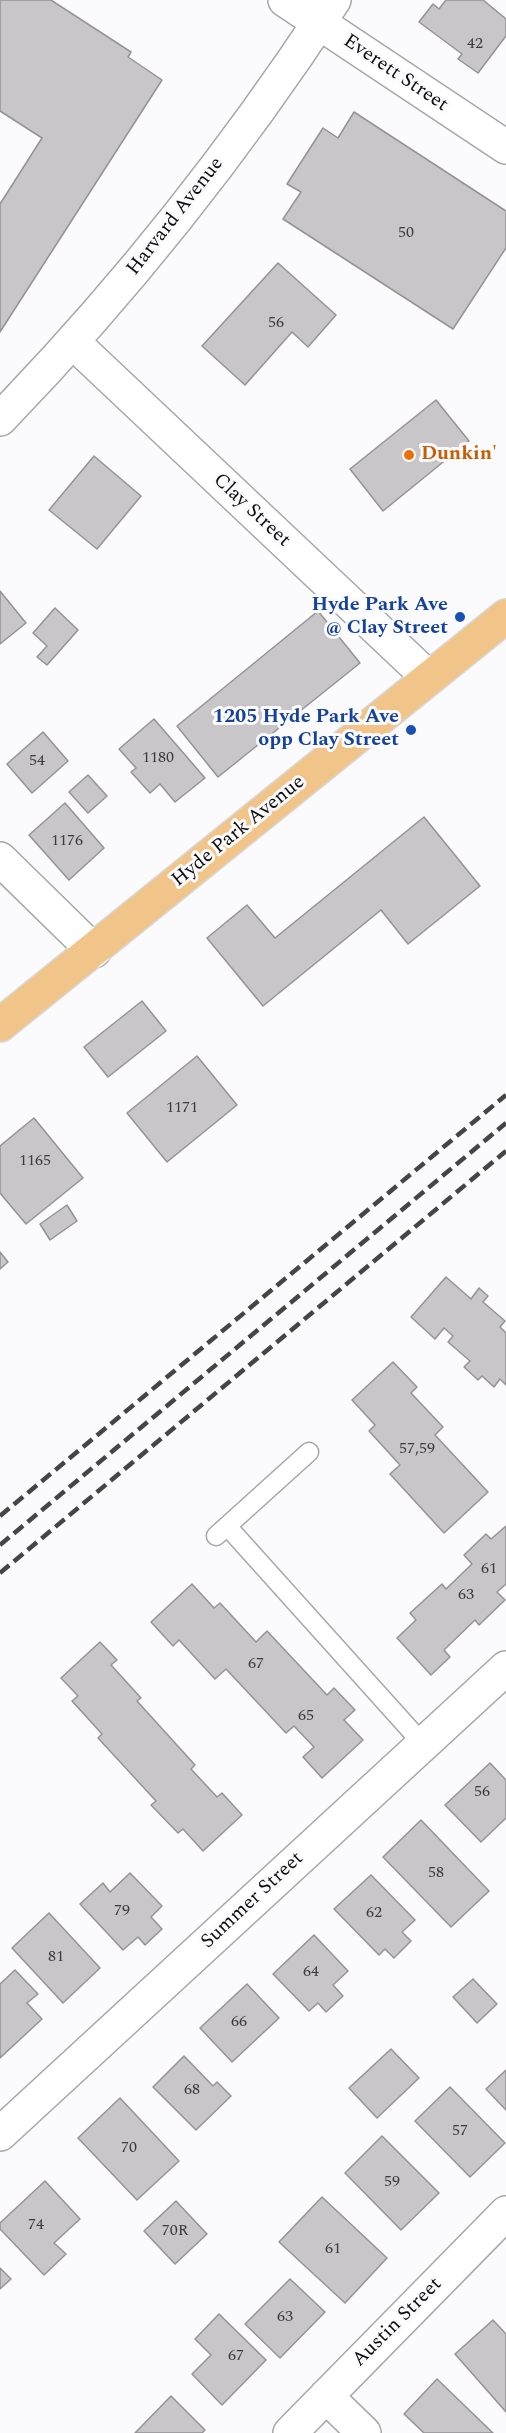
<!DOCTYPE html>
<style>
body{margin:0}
canvas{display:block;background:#fbfbfd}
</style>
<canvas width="506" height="2433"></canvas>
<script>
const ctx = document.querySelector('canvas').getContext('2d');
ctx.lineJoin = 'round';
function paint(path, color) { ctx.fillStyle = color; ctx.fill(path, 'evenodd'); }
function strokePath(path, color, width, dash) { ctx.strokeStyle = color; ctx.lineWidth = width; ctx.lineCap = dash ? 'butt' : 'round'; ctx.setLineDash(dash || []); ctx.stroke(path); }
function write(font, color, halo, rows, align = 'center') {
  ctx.font = font + ' Spectral,serif'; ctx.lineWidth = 6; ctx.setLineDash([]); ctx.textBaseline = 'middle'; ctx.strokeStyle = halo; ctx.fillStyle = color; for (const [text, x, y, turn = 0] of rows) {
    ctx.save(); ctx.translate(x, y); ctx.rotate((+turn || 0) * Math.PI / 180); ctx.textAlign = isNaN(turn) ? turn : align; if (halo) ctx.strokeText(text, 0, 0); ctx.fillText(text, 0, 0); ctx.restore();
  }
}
const building = new Path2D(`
 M0,0h51l80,52 -3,5 34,23 -162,252v-128l42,-66 -42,-27z
 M446,0h37l23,19v17l-28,37 -20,-14 4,-5 -43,-32 14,-18 6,5z
 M354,112l152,99v37l-53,81 -170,-110 18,-27 -14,-8 36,-56 15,10z
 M278,263l58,52 -28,32 -16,-15 -47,53 -43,-39z
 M436,400l33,41 -86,70 -33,-42z
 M94,456l47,40 -44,53 -48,-39z
 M0,591l26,32 -26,21z
 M55,608l23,22 -31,35 -10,-8 10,-11 -14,-13z
 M318,611l42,52 -142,114 -41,-51z
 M154,719l51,59 -30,24 -15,-18 -10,9 -19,-21 5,-4 -17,-19z
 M43,732l25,29 -36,32 -25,-29z
 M88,775l19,21 -19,17 -19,-21z
 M65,803l39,45 -35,32 -40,-45z
 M424,817l56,69 -72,58 -27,-34 -118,96 -56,-68 40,-33 28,33z
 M142,1001l24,30 -58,46 -24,-30z
 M197,1056l40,49 -70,57 -40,-49z
 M34,1118l49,60 -57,46 -26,-31v-47z
 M67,1205l10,16 -27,19 -10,-16z
 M0,1252l8,10 -8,7z
 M446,1277l25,22 8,-11 9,8 -5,6 22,19 -5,6 6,6v52l-6,-6 -6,8 -12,-11 -4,4 -14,-13 6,-6 -22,-19 5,-6 -9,-8 -9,11 -24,-22z
 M393,1362l24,25 -6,6 32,34 -8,8 53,57 -44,41 -54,-59 10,-9 -31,-34 6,-6 -23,-25z
 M506,1526v58l-9,8 8,8 -26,25 -4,-5 -31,30 6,7 -19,18 -34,-37 19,-18 -6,-7 32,-29 4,5 26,-25 -8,-9 22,-21 5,5z
 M192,1584l22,24 6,-5 36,39 11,-11 60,64 7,-7 21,22 -11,10 19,20 -41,38 -19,-21 11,-10 -20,-21 -8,7 -60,-64 -11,10 -36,-39 -6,6 -22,-24z
 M100,1642l17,18 -6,5 30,33 -4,3 58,64 -4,4 26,28 5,-4 20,22 -39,36 -20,-22 -5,4 -27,-28 5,-4 -58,-63 4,-4 -30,-33 6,-5 -17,-18z
 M490,1763l16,17v38l-25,24 -36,-37z
 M421,1820l68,71 -38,36 -68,-70z
 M130,1873l32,33 -11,11 11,12 -17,16 -7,-8 -15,13 -43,-46 23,-21 7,9z
 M371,1875l44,45 -13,12 9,9 -17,17 -9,-9 -6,6 -45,-46z
 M49,1913l51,55 -37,35 -51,-55z
 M314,1935l34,36 -15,14 10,11 -17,16 -8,-9 -9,8 -36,-37z
 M15,1970l23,24 -11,9 15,16 -42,39v-74z
 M473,1979l24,25 -20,19 -24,-26z
 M247,1984l32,34 -47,44 -32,-34z
 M391,2049l28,29 -42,40 -28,-30z
 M184,2056l29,30 4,-4 14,14 -35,34 -43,-43z
 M506,2070v40l-20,-21z
 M450,2087l55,56 -35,34 -55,-56z
 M120,2098l59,63 -42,39 -59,-62z
 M382,2136l57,57 -38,37 -56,-57z
 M45,2181l35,38 -26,24 12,11 -22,21 -44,-46v-6z
 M322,2197l65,61 -42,45 -66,-61z
 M176,2201l31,33 -32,30 -31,-33z
 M0,2268l11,11 -11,10z
 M290,2279l35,33 -45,46 -35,-34z
 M219,2314l47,46 -44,45 -30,-31 19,-19 -16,-16z
 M493,2320l13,14v78l-51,-58z
 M437,2379l56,54h-69l-20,-19z
 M171,2396l34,34 -3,3h-67z`);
paint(building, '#c8c6c8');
strokePath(building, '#959395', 1.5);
const service = new Path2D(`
 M227,1526l196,218
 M216,1536l93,-84`);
const minor = new Path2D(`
 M285,0l221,147
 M74,343l355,335
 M0,419c124,-128 236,-269 334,-419
 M0,859l94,92
 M0,2134l506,-466
 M326,2396l38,37
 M290,2433l216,-220`);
const primary = new Path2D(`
 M0,1025l506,-409`);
strokePath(service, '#a6a7a9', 21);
strokePath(minor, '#a6a7a9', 36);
strokePath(primary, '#d8d8d8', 36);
strokePath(service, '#fff', 18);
strokePath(minor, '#fff', 33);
strokePath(primary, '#f1c489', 33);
strokePath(new Path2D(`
 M0,1516l506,-421
 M0,1545l506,-422
 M0,1573l506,-422`), '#454546', 4.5, [12, 6]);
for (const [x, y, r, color] of [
 [409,455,6,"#e8710a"],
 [460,617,6,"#1a4fb4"],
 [411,730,6,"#1a4fb4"]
]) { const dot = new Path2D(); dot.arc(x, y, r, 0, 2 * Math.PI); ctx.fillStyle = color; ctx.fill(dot); strokePath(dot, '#fbfbfd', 2); }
write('16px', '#3b3a3c', null, [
 ["42",475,45],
 ["50",406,234],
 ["56",276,324],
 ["1180",158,759],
 ["54",37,762],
 ["1176",67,842],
 ["1171",182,1109],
 ["1165",35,1162],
 ["57,59",417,1450],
 ["61",489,1570],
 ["63",466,1596],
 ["67",256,1665],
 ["65",306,1717],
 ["56",482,1793],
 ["58",436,1874],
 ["79",122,1912],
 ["62",374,1914],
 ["81",56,1958],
 ["64",311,1973],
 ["66",239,2023],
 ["68",192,2091],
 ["57",460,2132],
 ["70",129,2149],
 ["59",392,2183],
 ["74",36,2226],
 ["70R",175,2232],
 ["61",333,2250],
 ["63",285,2318],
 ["67",236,2357]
]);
write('20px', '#0c0c0d', '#fbfbfd', [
 ["Everett Street",395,74,34],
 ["Harvard Avenue",176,217,-52],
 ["Clay Street",251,511,43],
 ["Hyde Park Avenue",239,832,-39],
 ["Summer Street",253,1901,-43],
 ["Austin Street",398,2323,-45]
]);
write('bold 20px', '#c56008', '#fbfbfd', [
 ["Dunkin'",421,455]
], 'left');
write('bold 20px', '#164399', '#fbfbfd', [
 ["Hyde Park Ave",448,606],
 ["@ Clay Street",448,629],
 ["1205 Hyde Park Ave",399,718],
 ["opp Clay Street",399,741]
], 'right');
</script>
